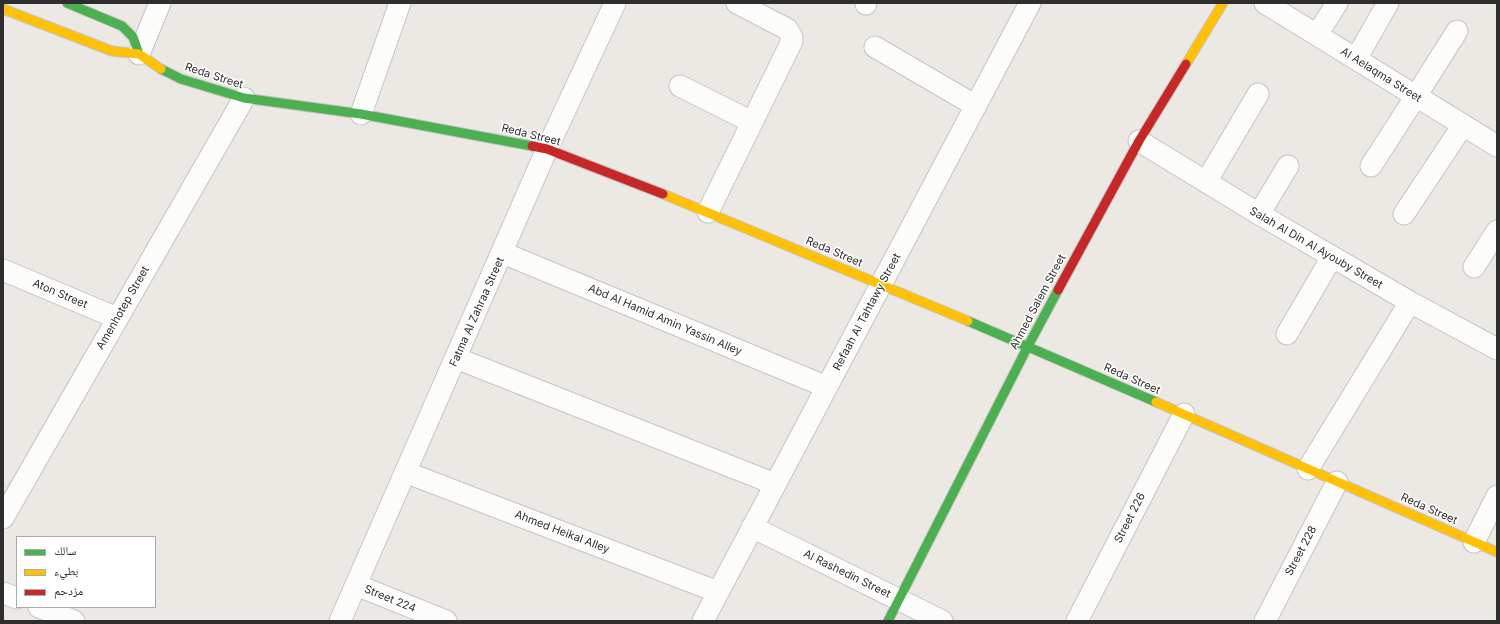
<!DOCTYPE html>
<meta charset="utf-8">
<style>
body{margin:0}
#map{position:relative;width:1500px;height:624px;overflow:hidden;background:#ece8e4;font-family:Inter,"Noto Naskh Arabic",sans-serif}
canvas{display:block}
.frame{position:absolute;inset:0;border:4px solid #2e2e2e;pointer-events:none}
.legend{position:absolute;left:16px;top:536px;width:140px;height:72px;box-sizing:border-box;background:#fff;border:1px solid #ababab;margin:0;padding:5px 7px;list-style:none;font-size:12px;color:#2e2e2e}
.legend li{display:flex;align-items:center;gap:8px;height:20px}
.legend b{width:20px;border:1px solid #ababab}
</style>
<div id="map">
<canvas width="1500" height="624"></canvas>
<div class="frame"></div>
<ul class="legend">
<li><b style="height:5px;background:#4caf50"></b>سالك</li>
<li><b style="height:5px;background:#ffc107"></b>بطيء</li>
<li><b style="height:5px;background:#c62828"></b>مزدحم</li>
</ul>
</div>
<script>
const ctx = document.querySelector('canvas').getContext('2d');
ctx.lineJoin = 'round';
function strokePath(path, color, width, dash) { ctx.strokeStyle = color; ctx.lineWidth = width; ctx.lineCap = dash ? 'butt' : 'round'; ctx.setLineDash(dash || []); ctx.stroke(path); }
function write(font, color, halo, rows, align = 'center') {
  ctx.font = font + ' Inter,sans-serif'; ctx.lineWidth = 3; ctx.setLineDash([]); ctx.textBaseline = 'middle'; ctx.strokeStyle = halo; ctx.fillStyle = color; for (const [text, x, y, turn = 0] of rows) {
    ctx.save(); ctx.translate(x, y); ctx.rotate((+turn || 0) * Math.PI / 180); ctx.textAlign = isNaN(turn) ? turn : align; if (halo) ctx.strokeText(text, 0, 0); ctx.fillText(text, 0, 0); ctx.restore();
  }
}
const street = new Path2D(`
 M1265,3l232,143
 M866,4v-1
 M1317,35l20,-32
 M875,47l101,59
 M139,54l21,-51
 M1356,59l32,-56
 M680,86l72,36
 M361,114l39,-111
 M1139,141l120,73 151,88 87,47
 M1371,166l45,-70 41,-65
 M1206,182l52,-88
 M708,212l84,-171v-4l-5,-8 -50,-26
 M1259,214l29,-48
 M1404,214l59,-89
 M503,253l324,134
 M1474,267l23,-36
 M3,270l114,48
 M1287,334l45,-77
 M456,358l319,126
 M1308,469l102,-167
 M405,472l313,120
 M3,518l241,-420
 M752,527l190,94
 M1474,542l23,-46
 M356,585l90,36
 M3,593l14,5
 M39,607l35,14
 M340,621l207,-472 68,-146
 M703,621l327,-618
 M1077,621l107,-207
 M1265,621l72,-139`);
const fast = new Path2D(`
 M67,3l55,23 11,11 6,17
 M161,69l20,10 63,19 117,16 171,32
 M968,321l188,81
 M888,621l140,-275 30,-56`);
const slow = new Path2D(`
 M3,9l109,42 27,3 22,15
 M1186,64l37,-61
 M663,194l305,127
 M1156,402l341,150`);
const jam = new Path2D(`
 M532,146l15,3 116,45
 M1058,290l81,-149 47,-77`);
strokePath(street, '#c5c4c5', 23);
strokePath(fast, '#c5c4c5', 11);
strokePath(slow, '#c5c4c5', 11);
strokePath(jam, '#c5c4c5', 11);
strokePath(street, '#fcfcfb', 21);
strokePath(fast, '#4caf50', 9);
strokePath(slow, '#ffc107', 9);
strokePath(jam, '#c62828', 9);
write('11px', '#2e2e2e', '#fff', [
 ["Al Aelaqma Street",1381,75,32],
 ["Reda Street",214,76,18],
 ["Reda Street",531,135,14],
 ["Salah Al Din Al Ayouby Street",1316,248,30],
 ["Reda Street",834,252,23],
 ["Aton Street",60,294,23],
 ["Ahmed Salem Street",1038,302,-62],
 ["Amenhotep Street",123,308,-60],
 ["Fatma Al Zahraa Street",477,312,-66],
 ["Refaah Al Tahtawy Street",867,312,-62],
 ["Abd Al Hamid Amin Yassin Alley",665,320,23],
 ["Reda Street",1132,379,24],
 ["Reda Street",1429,509,24],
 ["Street 226",1130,518,-63],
 ["Ahmed Heikal Alley",562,532,21],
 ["Street 228",1301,551,-62],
 ["Al Rashedin Street",847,574,26],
 ["Street 224",390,599,22]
]);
</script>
